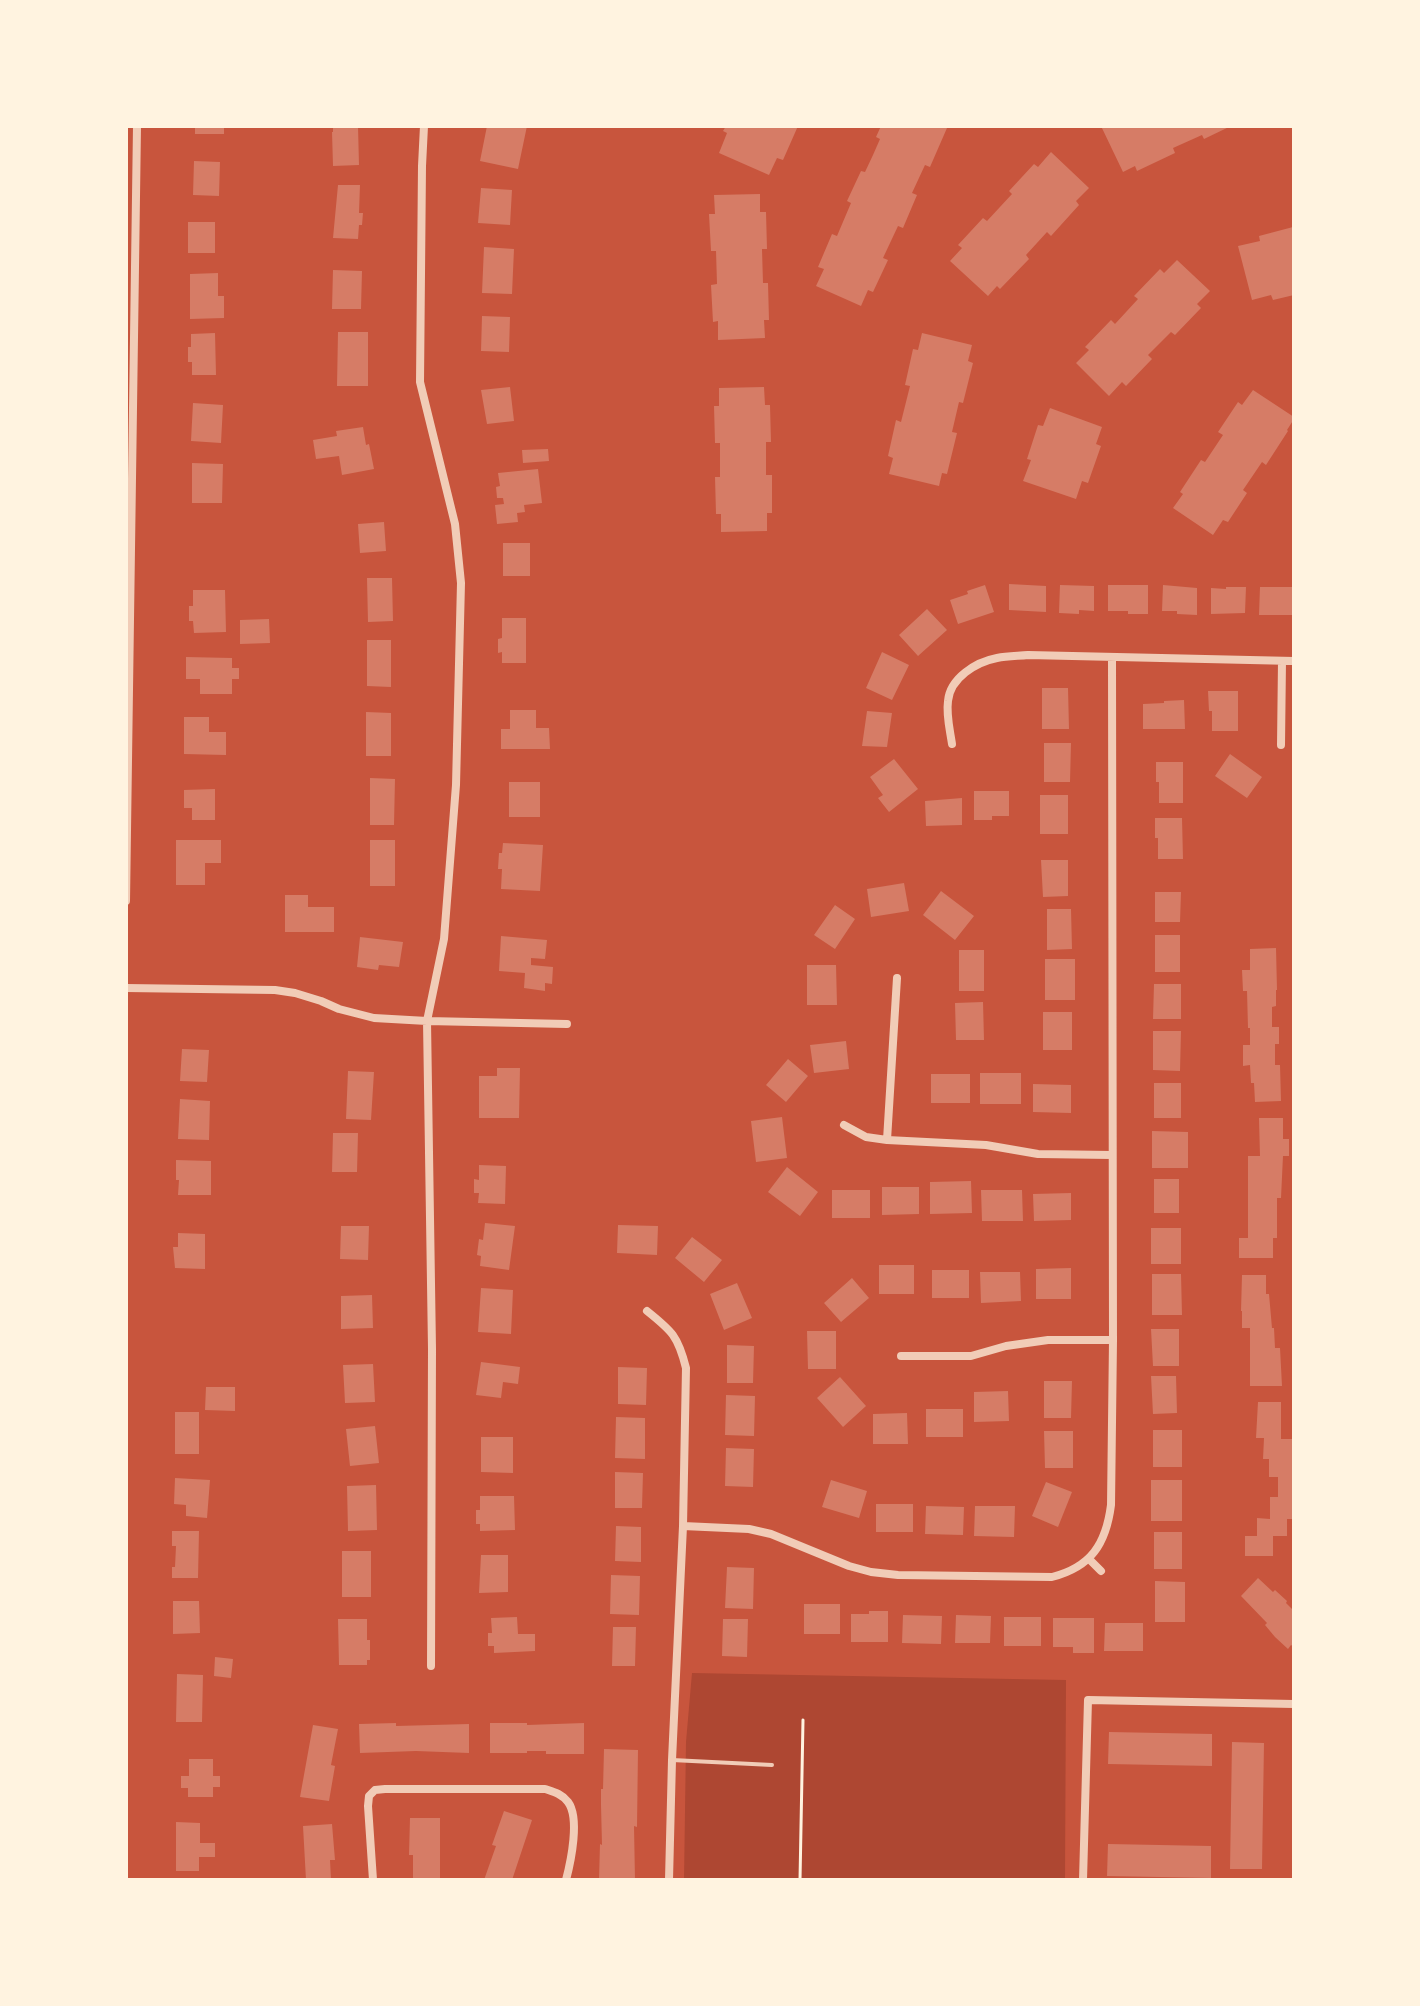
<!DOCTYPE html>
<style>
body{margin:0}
#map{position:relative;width:1420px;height:2006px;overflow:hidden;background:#c8553d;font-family:"DejaVu Sans",sans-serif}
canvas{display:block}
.frame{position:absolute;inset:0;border:128px solid #fff3e0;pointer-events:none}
</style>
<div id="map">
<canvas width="1420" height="2006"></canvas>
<div class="frame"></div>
</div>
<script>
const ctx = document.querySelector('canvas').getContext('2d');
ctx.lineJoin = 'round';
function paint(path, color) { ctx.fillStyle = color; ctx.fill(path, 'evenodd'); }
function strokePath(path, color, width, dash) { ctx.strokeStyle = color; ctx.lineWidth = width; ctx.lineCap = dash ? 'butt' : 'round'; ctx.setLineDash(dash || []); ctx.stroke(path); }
paint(new Path2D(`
 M692,1673l374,7 -1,200h-381l2,-138z`), '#ae4732');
paint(new Path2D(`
 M195,126h29v8h-29z
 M333,126h25l1,39 -26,1 -1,-34h1z
 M487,126h40l-9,43 -38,-8z
 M726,126h72l-15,34 -6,-2 -8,17 -50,-22 8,-20 -4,-2z
 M881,126h62l4,2 -17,39 -5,-2 -13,28 5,2 -14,33 -5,-2 -15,32 5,2 -15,32 -5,-2 -7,16 -45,-20 8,-17 -6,-2 14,-33 5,2 14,-33 -4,-2 14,-30 4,1 8,-17 7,-16 -4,-2z
 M1101,126h130l-27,13 -2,-4 -29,13 2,5 -38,18 -2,-5 -12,6z
 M1051,152l38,36 -13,13 3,4 -28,31 -4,-4 -21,23 3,4 -29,30 -3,-3 -9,10 -38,-35 12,-13 -4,-3 25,-27 4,3 25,-27 -3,-3 25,-27 4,3z
 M194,161l26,1 -1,34 -26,-1z
 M338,185h22l-1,28h4l-1,12h-3l-1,14 -25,-1z
 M481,188l31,2 -2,35 -32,-2z
 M760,194v18h6l1,37h-5l1,34h5l1,37h-5l1,18 -47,2v-19l-5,1 -2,-37 6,-1 -1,-33h-5l-2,-37h6l-1,-19z
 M188,222h27v31h-27z
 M1293,227l1,68 -21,5 -2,-5 -19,5 -14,-54 22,-5 -1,-5z
 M484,247l30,2 -2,45 -30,-1z
 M1177,260l33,31 -13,13 4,4 -26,27 -4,-3 -23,23 4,4 -26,27 -4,-4 -13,14 -33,-33 13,-13 -4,-3 26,-27 4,4 23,-25 -4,-3 26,-27 4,4z
 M333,270l29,1 -1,38h-29z
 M218,273v23h6v22l-34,1v-45z
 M482,316l28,1 -1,35 -28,-1z
 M338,332h30v54h-31z
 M215,333l1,42h-24v-13h-4v-15h3v-13z
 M922,333l50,12 -4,16 5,2 -10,40 -4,-1 -7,30 5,1 -10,41 -5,-1 -3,13 -50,-12 4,-16 -5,-2 8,-36 5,2 9,-36 -5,-1 8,-36 5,1z
 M510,387l4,34 -27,3 -6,-34z
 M764,387l1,18h5l1,37h-5v33h6v38h-5v18l-46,1v-18h-5l-1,-37h5v-34h-5l-1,-37h5v-18z
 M1253,390l41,27v2l-7,11 1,1 -22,34 -4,-3 -19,28 4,3 -19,29 -5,-2 -10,15 -40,-27 10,-14 -3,-2 21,-32 4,2 18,-27 -5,-3 20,-30 4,3z
 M193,403l30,2 -2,38 -30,-2z
 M1050,408l52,19 -6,17 5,2 -13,37 -6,-2 -6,18 -53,-18 8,-21 -4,-1 11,-34 5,1z
 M363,427l3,18 3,-1 5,25 -32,6 -3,-19 -23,3 -3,-19 24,-4 -1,-5z
 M548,449l1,12 -26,2 -1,-13z
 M192,463l31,1 -1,39h-30z
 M538,469l4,34 -18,2 1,7 -8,1 1,9 -21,2 -2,-19 9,-1 -1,-6h-6l-1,-11 4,-1 -2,-13z
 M384,522l2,29 -26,2 -2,-29z
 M503,543h27v33h-27z
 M367,578h25l1,43 -25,1z
 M1009,584l37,2v26l-37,-2z
 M985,585l9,27 -36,12 -8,-24 18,-6 -1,-3z
 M1060,585l34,1v25l-15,-1v4l-20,-1z
 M1108,585h40v29h-20v-3h-20z
 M1163,585l34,3v27l-20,-1v-3h-15z
 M1226,587h20l-1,26 -34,1v-26l15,1z
 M1260,587h34v28h-35z
 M193,590h32l1,42 -32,1 -1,-12h-4v-15h4z
 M927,609l20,21 -29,26 -19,-21z
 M502,618h24v45h-24v-11l-4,1v-14l4,-1z
 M269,619l1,24 -30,1v-24z
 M367,640h24v47l-24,-1z
 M882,652l27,13 -17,35 -26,-12z
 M186,657l46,1v10h7v11h-7v15h-32v-15h-14z
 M1042,688h26l1,41h-27z
 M1208,691h30v40h-26v-20h-3z
 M1184,700l1,29h-42v-25l21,-1v-2z
 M510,710h26v18h13l1,21h-49v-20h9z
 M867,711l25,2 -5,34 -25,-1z
 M366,712l25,1v43h-25z
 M184,717h25v15h17v23l-42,-1z
 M1044,743h27l-1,39h-26z
 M1230,754l32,23 -15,21 -32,-22z
 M894,759l24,30 -29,23 -11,-14 5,-3 -13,-18z
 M1156,762h27v41h-24v-21h-3z
 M370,778l25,1 -1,46h-24z
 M509,782h31v35h-31z
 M215,789v31h-23v-12h-8v-18z
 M974,791h35v25h-17v4h-18z
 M1040,795h28v39h-28z
 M962,798v27l-36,1 -1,-25z
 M1155,818h27l1,41h-25v-21h-3z
 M176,840h45v23h-16v22h-29z
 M370,840h25v46h-25z
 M503,843l40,2 -3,46 -39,-2 1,-20h-4l1,-16h3z
 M1041,860h27v36l-25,1z
 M904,883l5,28 -38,6 -4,-28z
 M941,891l33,25 -19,24 -32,-25z
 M1155,892h26l-1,30h-25z
 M285,895h23v12h26v25h-49z
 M835,905l20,14 -20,30 -21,-14z
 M1047,909h24l1,40 -25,1z
 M1155,935h25v37h-25z
 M501,936l46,4 -2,19 -14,-1v7l22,2 -1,17 -7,-1v8l-21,-3 1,-15 -26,-2z
 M360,937l43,5 -4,25 -20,-2 -1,5 -21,-3z
 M1276,948l1,42h-1v16l-4,1v20h7v17h-4v21h5l1,36 -26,1 -1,-19h-3l-1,-18 -7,1v-21h7v-17h-2l-1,-37h-4l-1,-21h8v-21z
 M959,950h25v41h-25z
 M1045,959h30v41h-30z
 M807,965h29l1,40h-30z
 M1154,984h27v35h-28z
 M983,1002l1,38h-28l-1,-37z
 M1043,1012h29v38h-29z
 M1153,1031h28l-1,40 -27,-1z
 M846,1041l3,28 -35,4 -4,-28z
 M182,1049l27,1 -2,32 -27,-1z
 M788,1059l20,17 -22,26 -20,-17z
 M497,1068h23l-1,50h-40v-42h18z
 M348,1071l26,1 -3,48 -25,-1z
 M980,1073h41v31h-41z
 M931,1074h39v29h-39z
 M1154,1083h27v35h-27z
 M1033,1084l38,1v28l-38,-1z
 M180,1099l30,2 -1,39 -31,-1z
 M782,1117l5,41 -31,4 -5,-41z
 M1259,1118h24v21h6v17h-6l-2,42h-4v40h-4v20h-34v-20h9v-82h12z
 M1152,1131l36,1v36h-36z
 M333,1133h25l-1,39h-25z
 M176,1160l35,1v34h-33l1,-15h-3z
 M479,1165l27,1 -1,38 -27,-1 1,-10h-5v-14l5,1z
 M787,1167l31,25 -18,24 -32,-24z
 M1154,1179h25v34h-25z
 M971,1181l1,32 -42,1v-32z
 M882,1187h37v27l-37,1z
 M832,1190h38v28h-38z
 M981,1190h41l1,31h-41z
 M1071,1193v27l-37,1 -1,-27z
 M485,1223l30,3 -6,44 -29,-4 1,-10 -4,-1 2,-16 4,1z
 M618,1225l40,1 -1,29 -40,-2z
 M341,1226h28l-1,34 -28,-1z
 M1151,1228h30v36h-30z
 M178,1233l27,1v35l-30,-1 -2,-21h5z
 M692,1237l30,23 -18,22 -29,-24z
 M879,1265h35v29h-35z
 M1071,1268v31h-35v-30z
 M932,1270h37v28h-37z
 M980,1272h40l1,29 -40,2z
 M1152,1274h29l1,41h-30z
 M1242,1275h24v19h3l3,34h2l1,20h5l2,38h-32v-58h-8v-17h-1z
 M852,1278l17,20 -28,24 -17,-19z
 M737,1283l15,35 -28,12 -14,-36z
 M481,1288l32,2 -2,44 -33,-2z
 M372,1295l1,33 -32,1v-33z
 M1151,1329h28v37h-26z
 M807,1331h29v38h-28z
 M727,1345l27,1 -1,37h-26z
 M481,1362l39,5 -2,17 -15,-2 -2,16 -25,-3z
 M373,1364l2,38 -30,1 -2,-38z
 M618,1367l29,1 -1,37 -28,-1z
 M1151,1376h25l1,37 -24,1z
 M840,1377l26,29 -23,21 -26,-29z
 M1044,1381h28l-1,37h-27z
 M206,1387h29v24l-30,-1z
 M1008,1391l1,30 -35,1v-30z
 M726,1395l29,1 -1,40 -29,-1z
 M1258,1402h23v37h11v20h2v60h-7v17h-14v20h-28v-20h12v-18l13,1v-22h8v-20h-9v-18h-6l1,-21h-8z
 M926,1409h37v28h-37z
 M175,1412h24v42h-24z
 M907,1413l1,31h-35v-30z
 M616,1417l29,1v41l-30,-1z
 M375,1426l4,37 -29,3 -4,-37z
 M1153,1430h29v37h-29z
 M1044,1431h29v37h-28z
 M481,1437h32v36l-32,-1z
 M726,1448l28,1 -1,38 -28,-1z
 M615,1472l28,1 -1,35h-27z
 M175,1478l35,2 -3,38 -21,-2v-11l-12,-1z
 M831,1480l36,11 -8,27 -37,-11z
 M1151,1480h31v41h-31z
 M1046,1482l26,10 -14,35 -26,-11z
 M376,1485l1,45 -29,1 -1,-45z
 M480,1496h34l1,34 -35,1v-7h-4v-14h4z
 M876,1504h37v28h-37z
 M926,1506l38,1 -1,28 -38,-1z
 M975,1506h40l-1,31 -40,-1z
 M616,1526l25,1v35l-26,-1z
 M172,1531h27l-1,47h-26v-11h3l1,-21h-4z
 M1154,1532h28v37h-28z
 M342,1551h29v46h-29z
 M481,1555h27v37l-29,1z
 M727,1567l27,1 -1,41 -28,-1z
 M611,1575l29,1 -1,39 -29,-1z
 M1258,1578l15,14 2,-2 12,11 -1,2 8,8v36l-3,-2 -3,4 -13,-12 -10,-12 2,-2 -26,-27z
 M1155,1581l30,1v40h-30z
 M173,1601h26l1,32 -27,1z
 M804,1604h36v30h-36z
 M869,1611h19v31h-37v-28h18z
 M903,1615l39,1 -1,28 -39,-1z
 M956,1615l35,1 -1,27h-35z
 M517,1617l1,17h17v17l-41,2v-7h-6v-13h4l-1,-15z
 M1004,1617h37v29h-37z
 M1053,1618h41v35h-21v-6h-20z
 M338,1619h29v21h3v20h-3v5h-28z
 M723,1619h25l-1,38 -25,-1z
 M1105,1623h38v28h-39z
 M613,1627h23l-1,39h-23z
 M215,1657l18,2 -2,19 -17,-2z
 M177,1674l26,1 -1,47h-26z
 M396,1723v3l73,-2v29l-53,-2 -56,2 -1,-29z
 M490,1723h37v2l57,-2v31h-38v-3h-19v2h-37z
 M313,1725l25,4 -7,36 4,1 -6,35 -29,-4z
 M1109,1732l103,2v32l-104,-2z
 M1232,1742l32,1 -2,126h-32z
 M604,1749l34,1 -1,77 -3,-1 1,54h-36l1,-36 2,1 -1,-40v-16h2z
 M189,1759h24v17h7v11h-7v10h-25v-9h-7v-12h8z
 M504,1811l28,9 -20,60h-28l12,-34 -4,-1z
 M410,1818h30v62h-27v-25h-4z
 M176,1822l24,1v20h15v14h-16v14h-23z
 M332,1824l3,36h-5l1,20h-25l-3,-54z
 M1108,1844l103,2v32l-104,-2z`), '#d67c66');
strokePath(new Path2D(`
 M800,1880l3,-160`), '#fff3e0', 3);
strokePath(new Path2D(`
 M672,1760l100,5`), '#f1ccb7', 4);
strokePath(new Path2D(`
 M424,126l-2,40 -2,216 35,142 6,59 -5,202 -12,154 -17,82 5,328 -1,317
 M952,744c-2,-14 -6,-29 -4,-43 2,-23 28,-39 49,-43 10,-2 21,-2 31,-3l266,6
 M1281,745l1,-84
 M126,901l11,-775
 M126,988l149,2 20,3 26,8 18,8 35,9 53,3 140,3
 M844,1125l22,12 21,3 99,5 52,9 74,1
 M887,1140l10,-162
 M647,1311c25,20 31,25 39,57l-3,158 -11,234 -3,120
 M901,1356h70l35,-10 42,-6h65
 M683,1526l66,3 22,5 78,32 22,6 27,3 154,2c39,-10 54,-33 59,-72l2,-165 -1,-682
 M1089,1559l12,12
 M373,1880l-5,-74 1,-10 6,-6 10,-1h160c9,3 17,5 23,13 12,16 3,59 -2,78
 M1083,1880l5,-180 206,4`), '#f1ccb7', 8);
</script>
